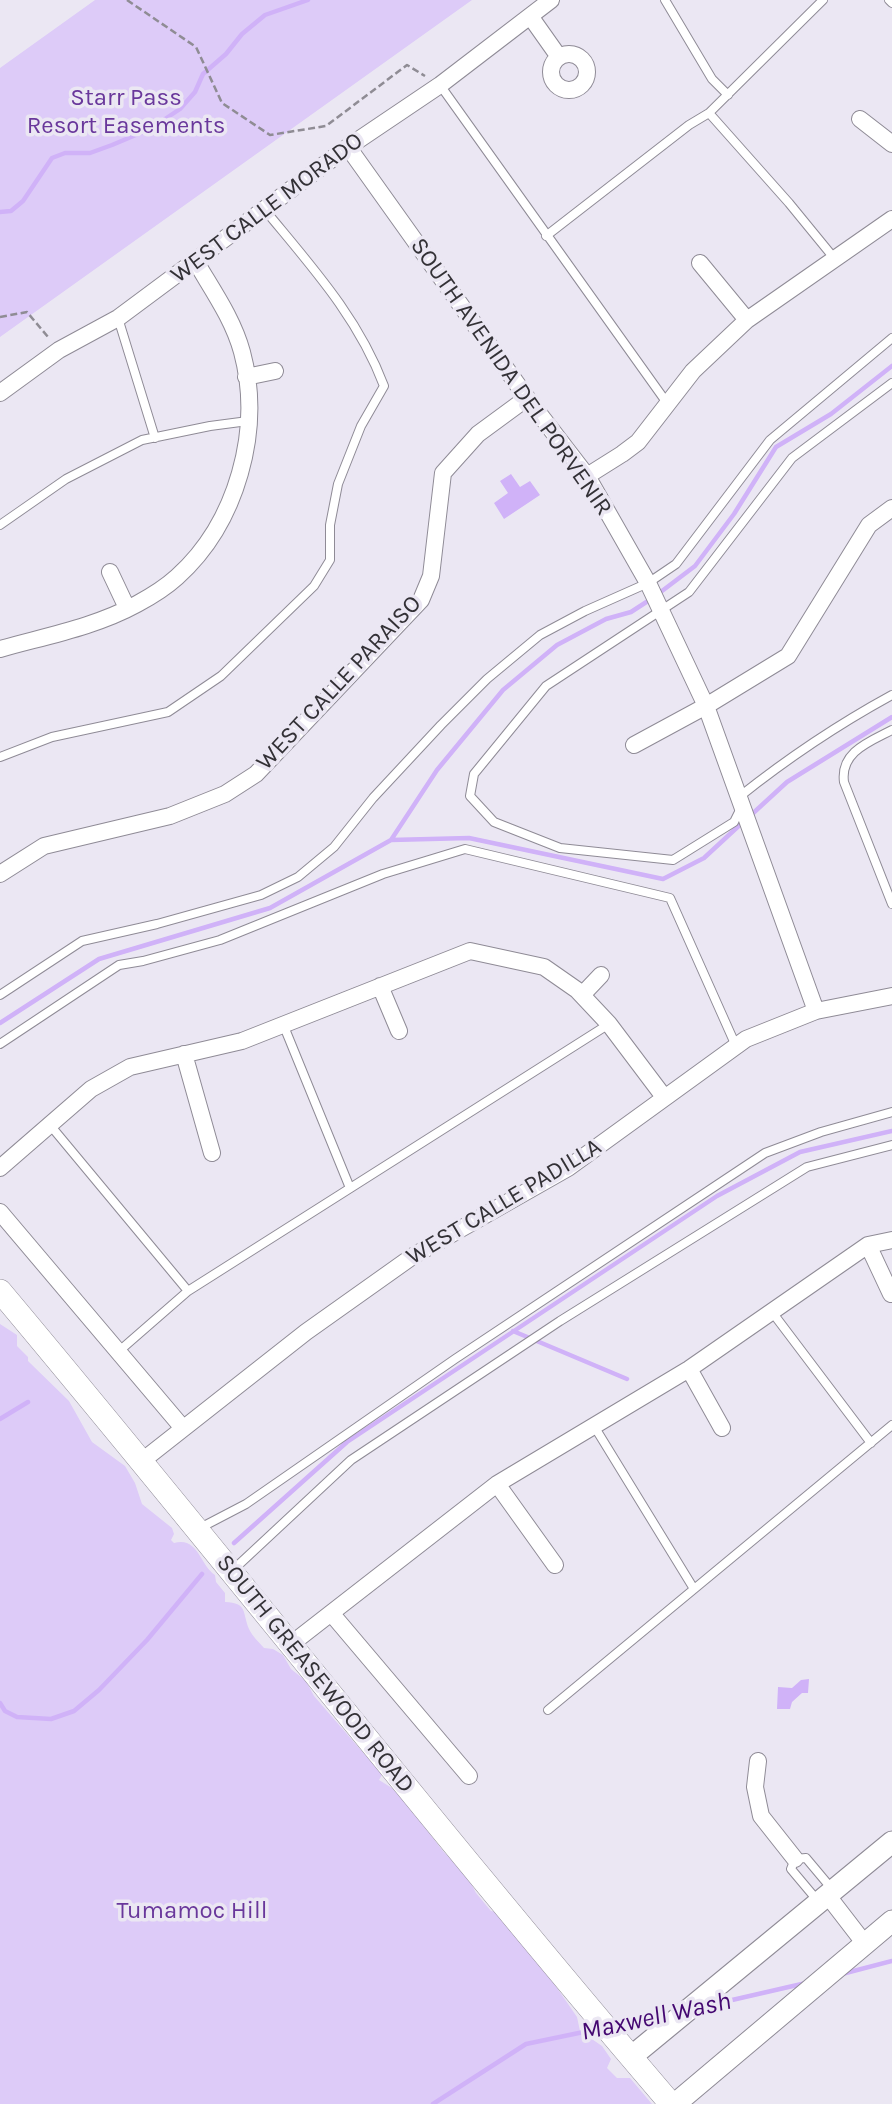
<!DOCTYPE html>
<style>
body{margin:0}
canvas{display:block;background:#ebe7f3}
</style>
<canvas width="892" height="2104"></canvas>
<script>
const ctx = document.querySelector('canvas').getContext('2d');
ctx.lineJoin = 'round';
function paint(path, color) { ctx.fillStyle = color; ctx.fill(path, 'evenodd'); }
function strokePath(path, color, width, dash) { ctx.strokeStyle = color; ctx.lineWidth = width; ctx.lineCap = dash ? 'butt' : 'round'; ctx.setLineDash(dash || []); ctx.stroke(path); }
function write(font, color, halo, rows, align = 'center') {
  ctx.font = font + ' Karla,sans-serif'; ctx.lineWidth = 7; ctx.setLineDash([]); ctx.textBaseline = 'middle'; ctx.strokeStyle = halo; ctx.fillStyle = color; for (const [text, x, y, turn = 0] of rows) {
    ctx.save(); ctx.translate(x, y); ctx.rotate((+turn || 0) * Math.PI / 180); ctx.textAlign = isNaN(turn) ? turn : align; if (halo) ctx.strokeText(text, 0, 0); ctx.fillText(text, 0, 0); ctx.restore();
  }
}
paint(new Path2D(`
 M95,0h377l-472,337v-269z
 M0,1324l17,11v11l11,11v4l41,40 23,41 33,24 10,17 7,21 30,24 2,6 -3,6 3,3c24,-7 26,22 41,32l1,7 9,11v9c23,1 17,10 24,27 3,7 10,13 15,19l9,1 10,6 8,14 15,12 8,15 52,60 8,3 9,14 -4,7 13,8 13,14 38,49 25,27 8,15 15,18 6,1 58,73 22,32 3,14 22,15 9,13 -4,9 10,10h13l22,26h-652z`), '#ddcbf8');
paint(new Path2D(`
 M511,474l9,13 10,-6 10,14 -36,24 -10,-16 14,-10 -8,-12z
 M809,1679l-1,14h-6l-10,9 -2,7h-13l1,-22 14,1 9,-8z`), '#d0b2f8');
strokePath(new Path2D(`
 M0,212l11,-1 12,-10 29,-43 13,-5h25l22,-8 38,-16 30,-20 15,-17 8,-18 23,-20 16,-20 23,-19 43,-15
 M658,594l37,-28 39,-52 42,-67 55,-33 61,-48
 M750,816l37,-34 105,-65
 M391,840l78,-2 194,41 41,-21 39,-36
 M0,1023l99,-64 171,-51 121,-68 46,-70 66,-80 54,-45 49,-26 25,-7 20,-13
 M513,1331l114,48
 M0,1419l28,-17
 M234,1543l113,-101 370,-246 83,-44 92,-21
 M0,1703l5,8 12,6 34,2 23,-8 25,-21 48,-50 55,-66
 M842,1974l50,-13
 M706,2006l100,-23
 M613,2025l57,-11
 M433,2104l93,-60 72,-15`), '#d0b2f8', 4.5);
const service = new Path2D(`
 M665,0l47,79 16,16
 M889,0l3,3
 M440,85l227,318
 M709,113l80,90 45,55
 M546,236l143,-111 20,-12 114,-113
 M118,318l37,120
 M0,525l66,-46 76,-39 68,-14 38,-5
 M892,730c-23,12 -52,22 -48,52l48,122
 M0,757l52,-20 116,-25 53,-36 93,-90 16,-26v-35l8,-41 23,-58 23,-40c-26,-69 -73,-120 -119,-176
 M739,797c49,-39 98,-72 153,-102
 M741,808l-7,14 -61,38 -113,-12 -66,-26 -24,-26 4,-22 72,-88 143,-94 103,-134 100,-75
 M0,995l82,-54 75,-17 104,-29 37,-18 36,-30 39,-49 68,-73 46,-46 53,-44 45,-24 63,-28 28,-19 94,-124 122,-102
 M283,1024l67,164
 M0,1044l119,-79 24,-4 77,-21 163,-66 82,-25 205,49 66,148
 M50,1125l138,166 -70,61
 M188,1291l421,-267
 M772,1312l99,131
 M594,1426l100,163
 M200,1528l46,-24 209,-145 310,-206 56,-21 71,-20
 M233,1570l118,-110 209,-139 247,-154 85,-22
 M548,1710l344,-285
 M817,1900l-26,-31 4,-10 11,-1 26,31`);
const minor = new Path2D(`
 M530,16l29,41
 M551 72a18 18 0 1 1 36 0a18 18 0 1 1-36 0Z
 M860,119l32,25
 M348,147l179,251 60,78 61,107 58,123 110,305
 M700,263l47,57
 M246,377l29,-6
 M0,393l59,-43 59,-32 230,-171 92,-62 111,-85
 M587,476l35,-22 16,-12 55,-71 54,-51 145,-101
 M110,572l17,36
 M0,649c46,-13 95,-22 137,-45 13,-7 29,-17 40,-27 60,-54 86,-147 65,-225 -9,-33 -29,-61 -46,-90
 M634,745l72,-39 82,-50 81,-131 23,-17
 M0,874l44,-28 126,-30 55,-22 31,-20 165,-174 10,-24 12,-103 35,-39 49,-36
 M380,986l19,45
 M582,995l19,-20
 M184,1054l28,99
 M0,1168l91,-79 39,-22 112,-26 228,-90 74,16 33,23 32,34 55,73
 M0,1212l182,215
 M868,1245l23,49
 M689,1369l33,59
 M142,1461l164,-129 107,-76 155,-88 178,-129 70,-28 76,-15
 M497,1484l58,81
 M331,1613l138,163
 M290,1645l207,-161 192,-115 179,-124 24,-5
 M758,1761l-3,26 6,29 34,43
 M828,1896l37,48`);
const tertiary = new Path2D(`
 M631,2057l261,-215
 M675,2104l217,-183`);
const secondary = new Path2D(`
 M0,1291c226,269 442,546 671,813`);
strokePath(service, '#8f8b96', 10);
strokePath(minor, '#8f8b96', 18);
strokePath(tertiary, '#8f8b96', 23);
strokePath(secondary, '#8f8b96', 24);
strokePath(new Path2D(`
 M127,0l69,47 26,56 48,32 56,-9 81,-61 18,11
 M0,317l27,-5 21,25`), '#8f8c94', 2.5, [7, 3.5]);
strokePath(service, '#fff', 8);
strokePath(minor, '#fff', 16);
strokePath(tertiary, '#fff', 21);
strokePath(secondary, '#fff', 23);
write('24px', '#69379b', '#ebe7f3', [
 ["Starr Pass",126,98],
 ["Resort Easements",126,126],
 ["Tumamoc Hill",192,1911]
]);
write('24px', '#333136', '#ebe7f3', [
 ["WEST CALLE MORADO",267,208,-37],
 ["SOUTH AVENIDA DEL PORVENIR",511,377,55],
 ["WEST CALLE PARAISO",339,683,-47],
 ["WEST CALLE PADILLA",504,1202,-31],
 ["SOUTH GREASEWOOD ROAD",315,1674,51]
]);
write('italic 26px', '#440771', '#ebe7f3', [
 ["Maxwell Wash",656,2017,-12]
]);
</script>
